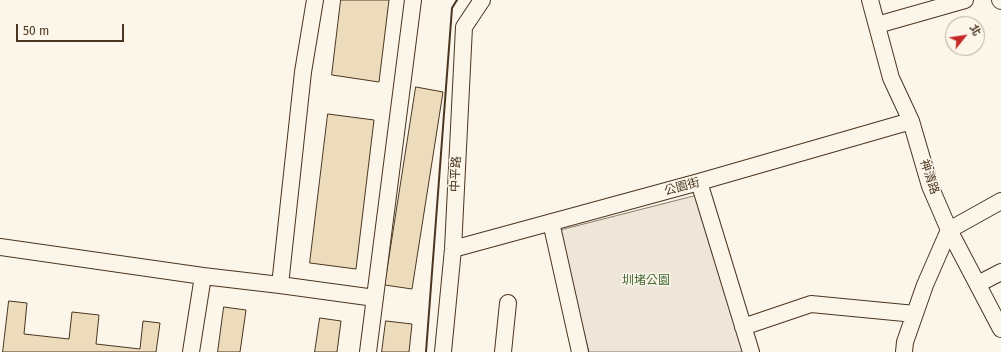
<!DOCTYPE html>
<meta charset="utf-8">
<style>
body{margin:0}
#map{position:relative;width:1001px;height:352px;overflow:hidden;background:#fbf6e9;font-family:"Fira Sans","Noto Sans TC",sans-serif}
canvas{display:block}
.north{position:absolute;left:945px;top:16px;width:40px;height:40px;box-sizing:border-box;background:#fbf6e9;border:1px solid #b4a999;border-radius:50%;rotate:60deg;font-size:11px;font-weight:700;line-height:16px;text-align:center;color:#4a3520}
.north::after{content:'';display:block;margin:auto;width:14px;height:18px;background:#c62828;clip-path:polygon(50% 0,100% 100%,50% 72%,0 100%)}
.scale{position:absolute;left:16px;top:24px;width:108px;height:18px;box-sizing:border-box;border:2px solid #4a3520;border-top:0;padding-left:5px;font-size:12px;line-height:14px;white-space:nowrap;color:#4a3520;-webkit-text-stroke:3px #fbf6e9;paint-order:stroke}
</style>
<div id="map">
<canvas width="1001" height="352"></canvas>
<div class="north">北</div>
<div class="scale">50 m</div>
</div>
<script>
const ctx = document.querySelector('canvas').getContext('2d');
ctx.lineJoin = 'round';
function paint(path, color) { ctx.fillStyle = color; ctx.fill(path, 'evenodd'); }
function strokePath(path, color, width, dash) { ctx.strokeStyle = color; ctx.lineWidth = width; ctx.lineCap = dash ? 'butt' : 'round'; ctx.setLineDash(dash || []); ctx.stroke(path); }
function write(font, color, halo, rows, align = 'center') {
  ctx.font = font + ' "Fira Sans","Noto Sans TC",sans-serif'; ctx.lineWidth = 3; ctx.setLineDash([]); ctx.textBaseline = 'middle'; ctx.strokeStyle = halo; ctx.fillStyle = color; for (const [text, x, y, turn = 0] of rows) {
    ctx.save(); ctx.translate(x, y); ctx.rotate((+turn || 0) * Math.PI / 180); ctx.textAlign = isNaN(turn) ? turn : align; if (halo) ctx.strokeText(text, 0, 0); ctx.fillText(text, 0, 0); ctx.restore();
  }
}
const green = new Path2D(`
 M695,196l49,156h-155l-31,-121z`);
paint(green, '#ede6d9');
strokePath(green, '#887966', 1);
const building = new Path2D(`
 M341,0h48l-10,82 -47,-7z
 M416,87l27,5 -31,197 -27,-4z
 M328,114l46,6 -18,149 -46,-6z
 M9,301l18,2 -3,31 45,5 3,-27 27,3 -3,29 44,5 3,-28 17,2 -4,29h-153z
 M224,307l22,3 -6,42h-22z
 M320,318l21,3 -4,31h-22z
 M386,321l26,3 -3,28h-27z`);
paint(building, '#ecdcbc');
strokePath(building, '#4a3520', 1);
const minor = new Path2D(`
 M870,0l21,78 20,43 19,65 19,44 52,99
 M1000,0l1,1
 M877,25l88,-25
 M699,182l52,170
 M551,222l29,130
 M949,230l52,-29
 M0,247l203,29 77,9 95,13
 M453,249l246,-67 212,-61
 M978,284l23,-12
 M280,285l23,-213 12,-72
 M743,327l68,-23 104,10
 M191,352l12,-76
 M368,352l45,-352
 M443,352l10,-103 11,-222 18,-27
 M503,352l5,-49
 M904,352l1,-10 20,-57 24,-55`);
strokePath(minor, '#4a3520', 18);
strokePath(minor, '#fbf6e9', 16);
strokePath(new Path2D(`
 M426,352l26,-344 5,-8`), '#4a3520', 2);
write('12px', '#4a3520', '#fbf6e9', [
 ["中平路",456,174,-87],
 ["神清路",929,177,71],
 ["公園街",682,187,-15]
]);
write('12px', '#436837', '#fbf6e9', [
 ["圳堵公園",646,281]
]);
</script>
